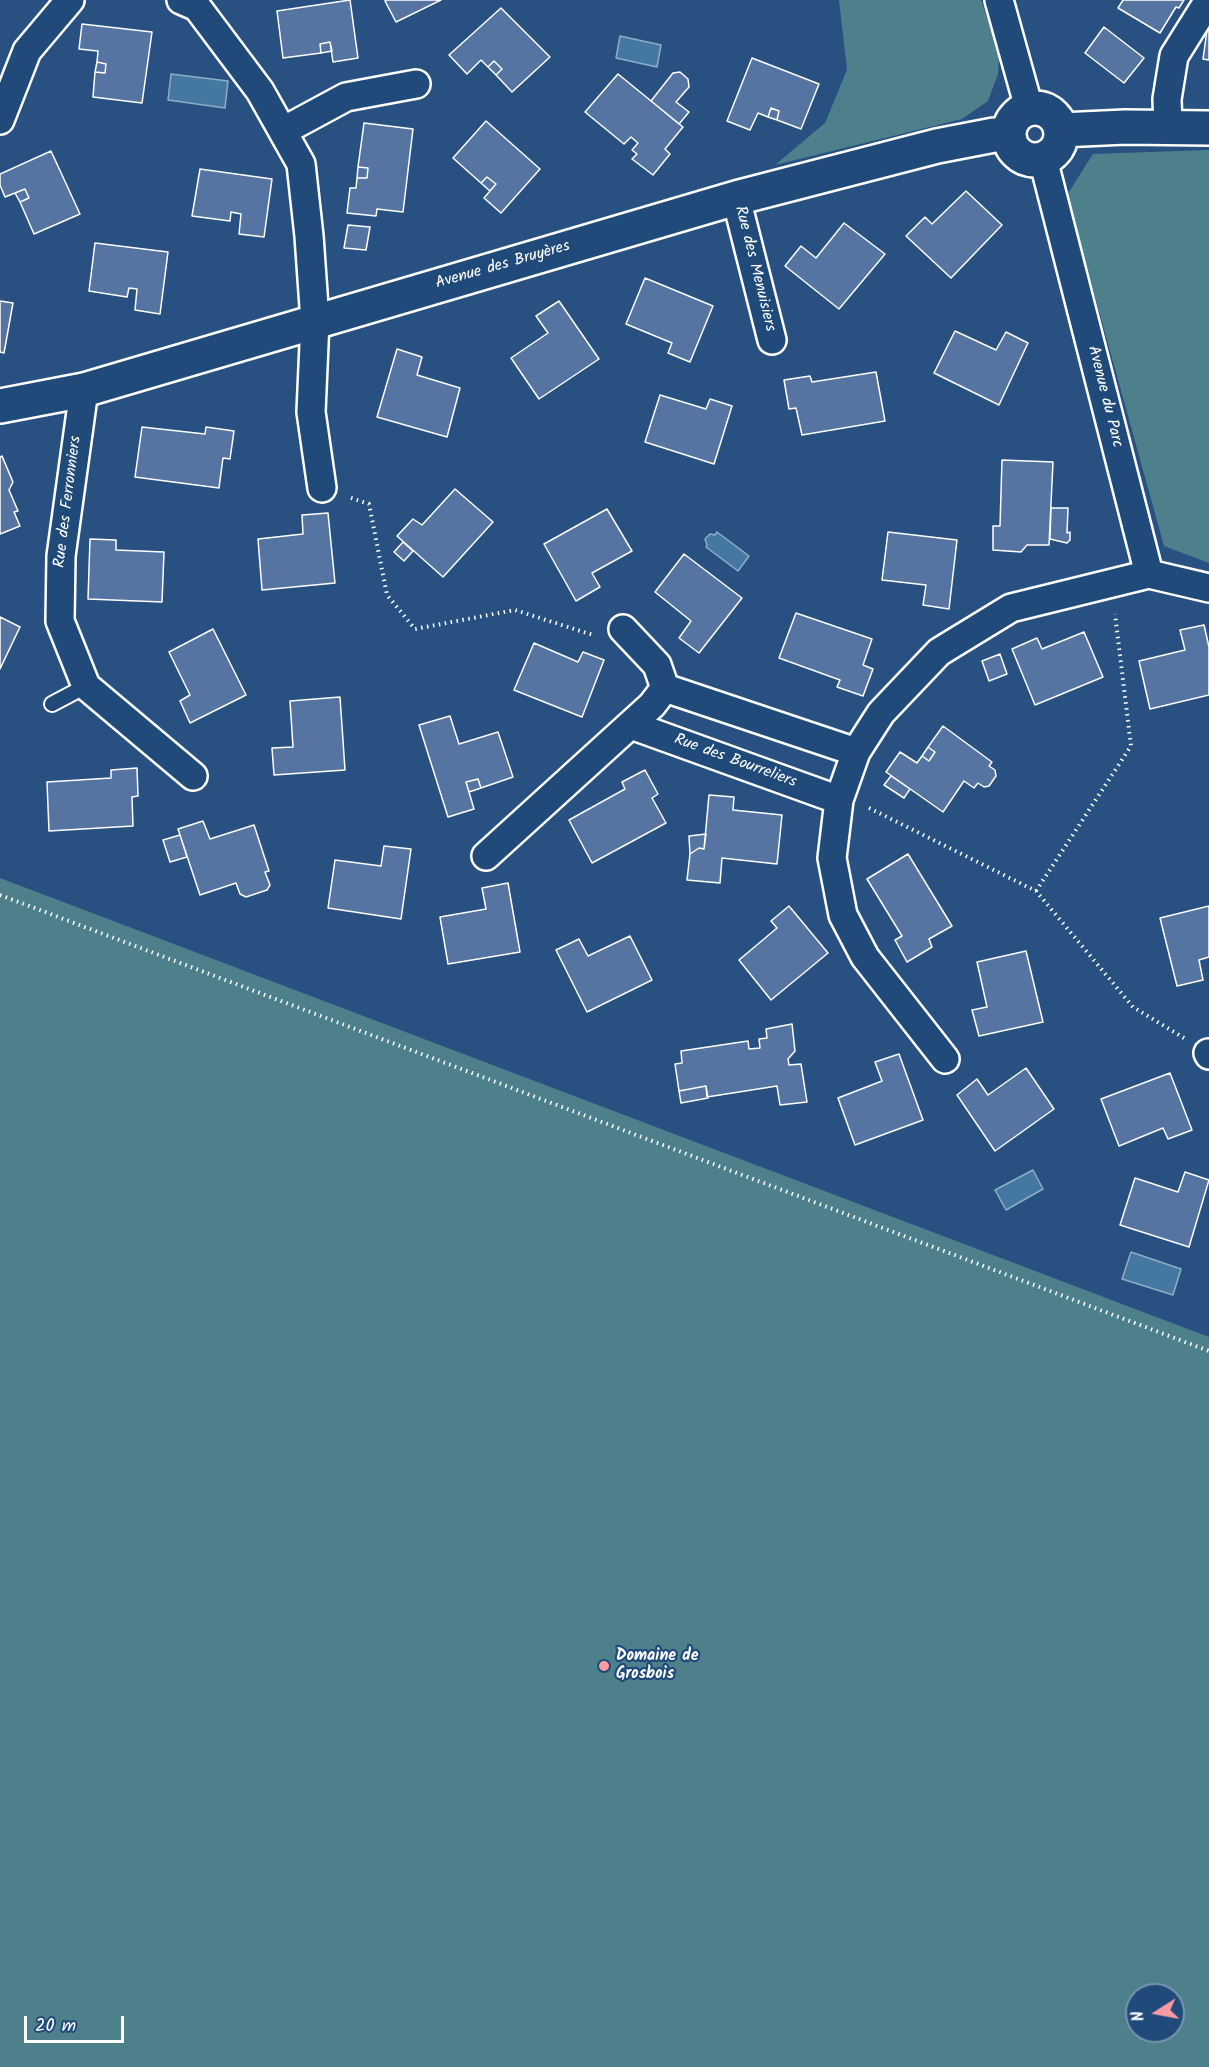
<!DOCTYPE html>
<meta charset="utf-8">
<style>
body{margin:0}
#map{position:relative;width:1209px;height:2067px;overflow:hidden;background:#285181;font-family:Kalam,sans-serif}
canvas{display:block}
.north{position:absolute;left:1125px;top:1983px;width:60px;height:60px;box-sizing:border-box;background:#1f4a7a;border:2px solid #7992af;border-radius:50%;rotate:259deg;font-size:16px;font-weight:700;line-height:24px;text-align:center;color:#fff}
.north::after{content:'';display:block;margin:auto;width:21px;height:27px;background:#ff9aa2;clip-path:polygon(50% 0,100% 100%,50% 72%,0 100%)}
.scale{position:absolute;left:24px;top:2016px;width:100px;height:27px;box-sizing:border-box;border:3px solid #fff;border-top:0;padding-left:8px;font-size:18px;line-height:21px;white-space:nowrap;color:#fff;-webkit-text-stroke:4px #1f4a7a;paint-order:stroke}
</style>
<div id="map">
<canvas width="1209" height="2067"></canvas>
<div class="north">N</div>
<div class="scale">20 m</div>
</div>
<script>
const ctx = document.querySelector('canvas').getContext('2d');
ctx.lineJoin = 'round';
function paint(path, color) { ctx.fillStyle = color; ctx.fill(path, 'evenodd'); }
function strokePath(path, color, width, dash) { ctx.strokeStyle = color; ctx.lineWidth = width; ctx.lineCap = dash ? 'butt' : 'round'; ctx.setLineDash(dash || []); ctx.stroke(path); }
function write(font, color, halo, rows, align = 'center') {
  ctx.font = font + ' Kalam,sans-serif'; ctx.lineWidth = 4.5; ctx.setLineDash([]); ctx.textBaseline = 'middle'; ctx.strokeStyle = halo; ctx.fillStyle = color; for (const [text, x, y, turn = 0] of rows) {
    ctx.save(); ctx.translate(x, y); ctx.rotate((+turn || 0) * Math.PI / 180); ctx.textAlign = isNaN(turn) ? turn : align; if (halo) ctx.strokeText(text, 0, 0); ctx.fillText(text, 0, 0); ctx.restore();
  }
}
paint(new Path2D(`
 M839,0h142l18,52 -1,22 -10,27 -26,18 -187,46 50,-42 22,-53z
 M1209,150v413l-45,-17 -97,-351 26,-41z
 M0,878l1209,459v730h-1209zM1137,1995h36v36h-36z`), '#4e808c');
const water = new Path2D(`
 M620,36l41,9 -4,22 -41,-9z
 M171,74l57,7 -3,27 -57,-8z
 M717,532l32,24 -11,15 -32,-24 1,-2 -2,-6 5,-5 5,1z
 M1033,1170l10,19 -37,21 -11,-20z
 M1131,1252l50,17 -8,26 -51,-16z`);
paint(water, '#4578a0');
strokePath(water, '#8faec6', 1.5);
const building = new Path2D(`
 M350,0l8,58 -25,4 -3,-20 -10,2 1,9 -38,5 -6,-47z
 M387,0h54l-45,22 -11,-21z
 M1123,0h61l-5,8 -3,-1 -16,26 -42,-25z
 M501,8l49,49 -38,35 -16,-17 6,-6 -8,-8 -6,6 -7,-7 -14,14 -18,-19z
 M82,24l70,8 -10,71 -49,-6 2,-25 10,1 1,-9 -9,-2 1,-11 -19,-2z
 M1104,27l40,31 -20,25 -39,-30z
 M1207,30h2v30l-6,-1z
 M330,42l2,9 -11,2 -1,-9z
 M752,58l67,26 -18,45 -24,-9 2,-9 -8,-3 -3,9 -10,-4 -8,17 -23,-9z
 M494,61l8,8 -6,6 -8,-8z
 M97,62l9,2 -1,9 -10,-1z
 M680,72l8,7 1,8 -13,15 13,10 -10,12 -28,-23 22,-28z
 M618,74l65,53 -18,22 5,5 -17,21 -21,-16 5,-5 -5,-4 6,-7 -7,-6 -7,7 -39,-32z
 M771,108l8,3 -2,9 -9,-3z
 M486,121l54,48 -39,44 -17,-15 12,-14 -9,-7 -6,6 -28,-25z
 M364,123l49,6 -10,83 -26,-3 -1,7 -29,-3 3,-25h6l1,-10h10l1,-10 -10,-1z
 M51,151l29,63 -46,20 -14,-32 9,-4 -4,-9 -20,8 -5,-12v-11z
 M358,167l10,1 -1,10h-10z
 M200,169l72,10 -8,58 -25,-3 2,-20 -10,-2 -1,9 -38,-5z
 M487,177l9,7 -6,7 -9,-8z
 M25,189l4,9 -9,4 -5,-9z
 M966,191l36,34 -51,53 -45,-42 19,-19 7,7z
 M844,223l41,31 -46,55 -54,-43 16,-20 15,12z
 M348,225l22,2 -4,23 -22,-2z
 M95,243l73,9 -8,62 -25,-4 2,-21 -8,-1 -2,9 -38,-6z
 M645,278l68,28 -23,56 -22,-9 4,-10 -46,-19z
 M0,301l13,2 -9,50 -4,-1z
 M559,301l40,58 -60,40 -28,-41 37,-25 -12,-17z
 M955,331l41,19 10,-18 22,11 -29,62 -65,-32z
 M397,349l25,8 -5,18 43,13 -13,49 -70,-20z
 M876,372l9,49 -83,14 -6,-27 -7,1 -5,-29 26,-4 2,6z
 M660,395l46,14 4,-10 22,7 -18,58 -69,-22z
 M142,427l63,7 1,-7 28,4 -4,28 -7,-1 -4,30 -84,-11z
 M2,456l11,26 -4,8 9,21 -4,1 6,14 -20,8v-77z
 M1002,460l51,2 -4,83h-22l-6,7 -28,-2v-24h7z
 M455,489l38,33 -50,55 -46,-41 16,-17 9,6z
 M1051,508h17l-1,25 3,-1v8l-3,3 -17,-4z
 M607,509l25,42 -40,22 8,14 -24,14 -32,-57z
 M328,513l7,70 -73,7 -4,-51 45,-5 -1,-19z
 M888,532l69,8 -8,69 -26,-4 3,-20 -44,-5z
 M90,539l26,1v10l48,2 -2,50 -74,-3z
 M403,542l10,9 -9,10 -10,-9z
 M684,554l58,44 -43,55 -20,-15 12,-17 -36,-29z
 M796,613l76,26 -9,26 10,4 -10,27 -26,-9 3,-7 -61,-22z
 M0,617l20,10 -20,42z
 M1204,625l5,22v48l-59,14 -11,-48 46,-11 -5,-20z
 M213,629l33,66 -56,28 -10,-22 10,-6 -21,-43z
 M1084,632l19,45 -68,28 -23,-56 25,-11 5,11z
 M534,643l44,19 5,-10 21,8 -22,57 -68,-27z
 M1000,654l7,20 -18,7 -7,-20z
 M340,697l5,73 -71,5 -2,-27 21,-1 -3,-46z
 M450,716l9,28 39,-12 15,45 -32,11 -3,-9 -12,3 8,27 -26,8 -29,-92z
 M943,726l49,36 -3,4 6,4 1,6 -7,10 -5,1 -6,-4 -4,5 -10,-7 -21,31 -57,-40 14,-20 17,11 5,-7 7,5 6,-9 -7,-5z
 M928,747l7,5 -6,9 -7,-5z
 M137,768l1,28 -6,1 1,29 -84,5 -2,-49 64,-4v-8z
 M645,770l13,24 -6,4 14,25 -74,40 -23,-43 56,-31 -3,-7z
 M891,776l19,13 -6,9 -20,-13z
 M478,779l3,9 -12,4 -3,-10z
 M709,795l25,2 -1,13 49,5 -5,49 -55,-6 -2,25 -33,-3 3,-26 9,-6 5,1z
 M203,821l7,18 44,-14 15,46 -4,1 5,13 -3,5 -21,7 -6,-3 -4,-11 -36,12 -22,-66z
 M706,834l-2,15 -5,-1 -9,6 -1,-18z
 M180,835l7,22 -17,5 -7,-22z
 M384,846l27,3 -10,70 -73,-11 7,-48 46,6z
 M908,854l44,72 -23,13 3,8 -25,15 -12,-22 7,-4 -35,-57z
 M508,883l12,69 -72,12 -8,-47 46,-8 -4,-21z
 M789,906l39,47 -57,47 -32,-40 38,-32 -6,-7z
 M1209,906v51l-10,3 4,20 -26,6 -17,-68z
 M630,936l22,44 -65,32 -31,-62 23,-11 9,17z
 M1026,951l17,71 -64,14 -7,-26 15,-3 -10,-45z
 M792,1024l3,27 -7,8 1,6 12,-1 6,38 -27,3 -3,-19 -70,11 -1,-11 -27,5 -4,-27 7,-1 -1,-12 67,-10 1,8 11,-1 -1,-9 8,-1 -1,-9z
 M899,1054l24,66 -68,25 -17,-47 44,-17 -7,-19z
 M1026,1068l28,41 -59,42 -38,-56 20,-16 11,16z
 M1170,1073l22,57 -24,9 -5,-11 -44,18 -18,-47z
 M706,1086l2,12 -27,5 -2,-12z
 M1185,1172l24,8 -20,67 -69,-22 15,-47 43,14z`);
paint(building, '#5574a2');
strokePath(building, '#fff', 1.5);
const service = new Path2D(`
 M52,704l34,-18`);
const minor = new Path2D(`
 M181,0l16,7 63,84 41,73 8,72 6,85 -4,91 11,76
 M999,0l30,108
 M0,120l27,-69 43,-51
 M1168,127l-1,-28 7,-43 35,-56
 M283,131l63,-34 70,-13
 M1043,159l106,415 60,14
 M736,198l36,142
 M84,390l-23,166 -1,65 26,65 107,90
 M665,688l191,64
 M631,725l208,75
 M486,856l166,-151 13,-17 -8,-23 -34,-36
 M1208,1053l1,2
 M945,1059l-80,-102 -22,-42 -11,-57 7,-58 17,-48 25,-39 58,-61 72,-44 138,-34`);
const tertiary = new Path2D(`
 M1009 134a26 26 0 1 1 52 0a26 26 0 1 1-52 0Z
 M1061,130l64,-3 84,1
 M0,406l84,-16 652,-192 201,-52 57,-11h15`);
strokePath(service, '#fff', 18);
strokePath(minor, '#fff', 32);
strokePath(tertiary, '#fff', 38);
strokePath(new Path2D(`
 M351,498l18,6 18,91 28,34 100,-19 78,25
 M869,808l167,83 97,116 51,31
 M1036,891l95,-145 -16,-132
 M0,895l1209,456`), '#fff', 4, [1.5, 4.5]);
strokePath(service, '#1f4a7a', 14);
strokePath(minor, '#1f4a7a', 27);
strokePath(tertiary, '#1f4a7a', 33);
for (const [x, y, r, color] of [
 [604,1666,6,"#ff9aa2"]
]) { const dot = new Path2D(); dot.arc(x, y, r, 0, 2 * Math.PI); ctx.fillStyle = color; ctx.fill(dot); strokePath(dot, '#1f4a7a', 2); }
write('16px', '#fff', '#1f4a7a', [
 ["Avenue des Bruyères",503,266,-16],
 ["Rue des Menuisiers",754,269,76],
 ["Avenue du Parc",1104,397,76],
 ["Rue des Ferronniers",69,502,-83],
 ["Rue des Bourreliers",735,762,20]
]);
write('bold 16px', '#fff', '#1f4a7a', [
 ["Domaine de",616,1657],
 ["Grosbois",616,1675]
], 'left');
</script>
